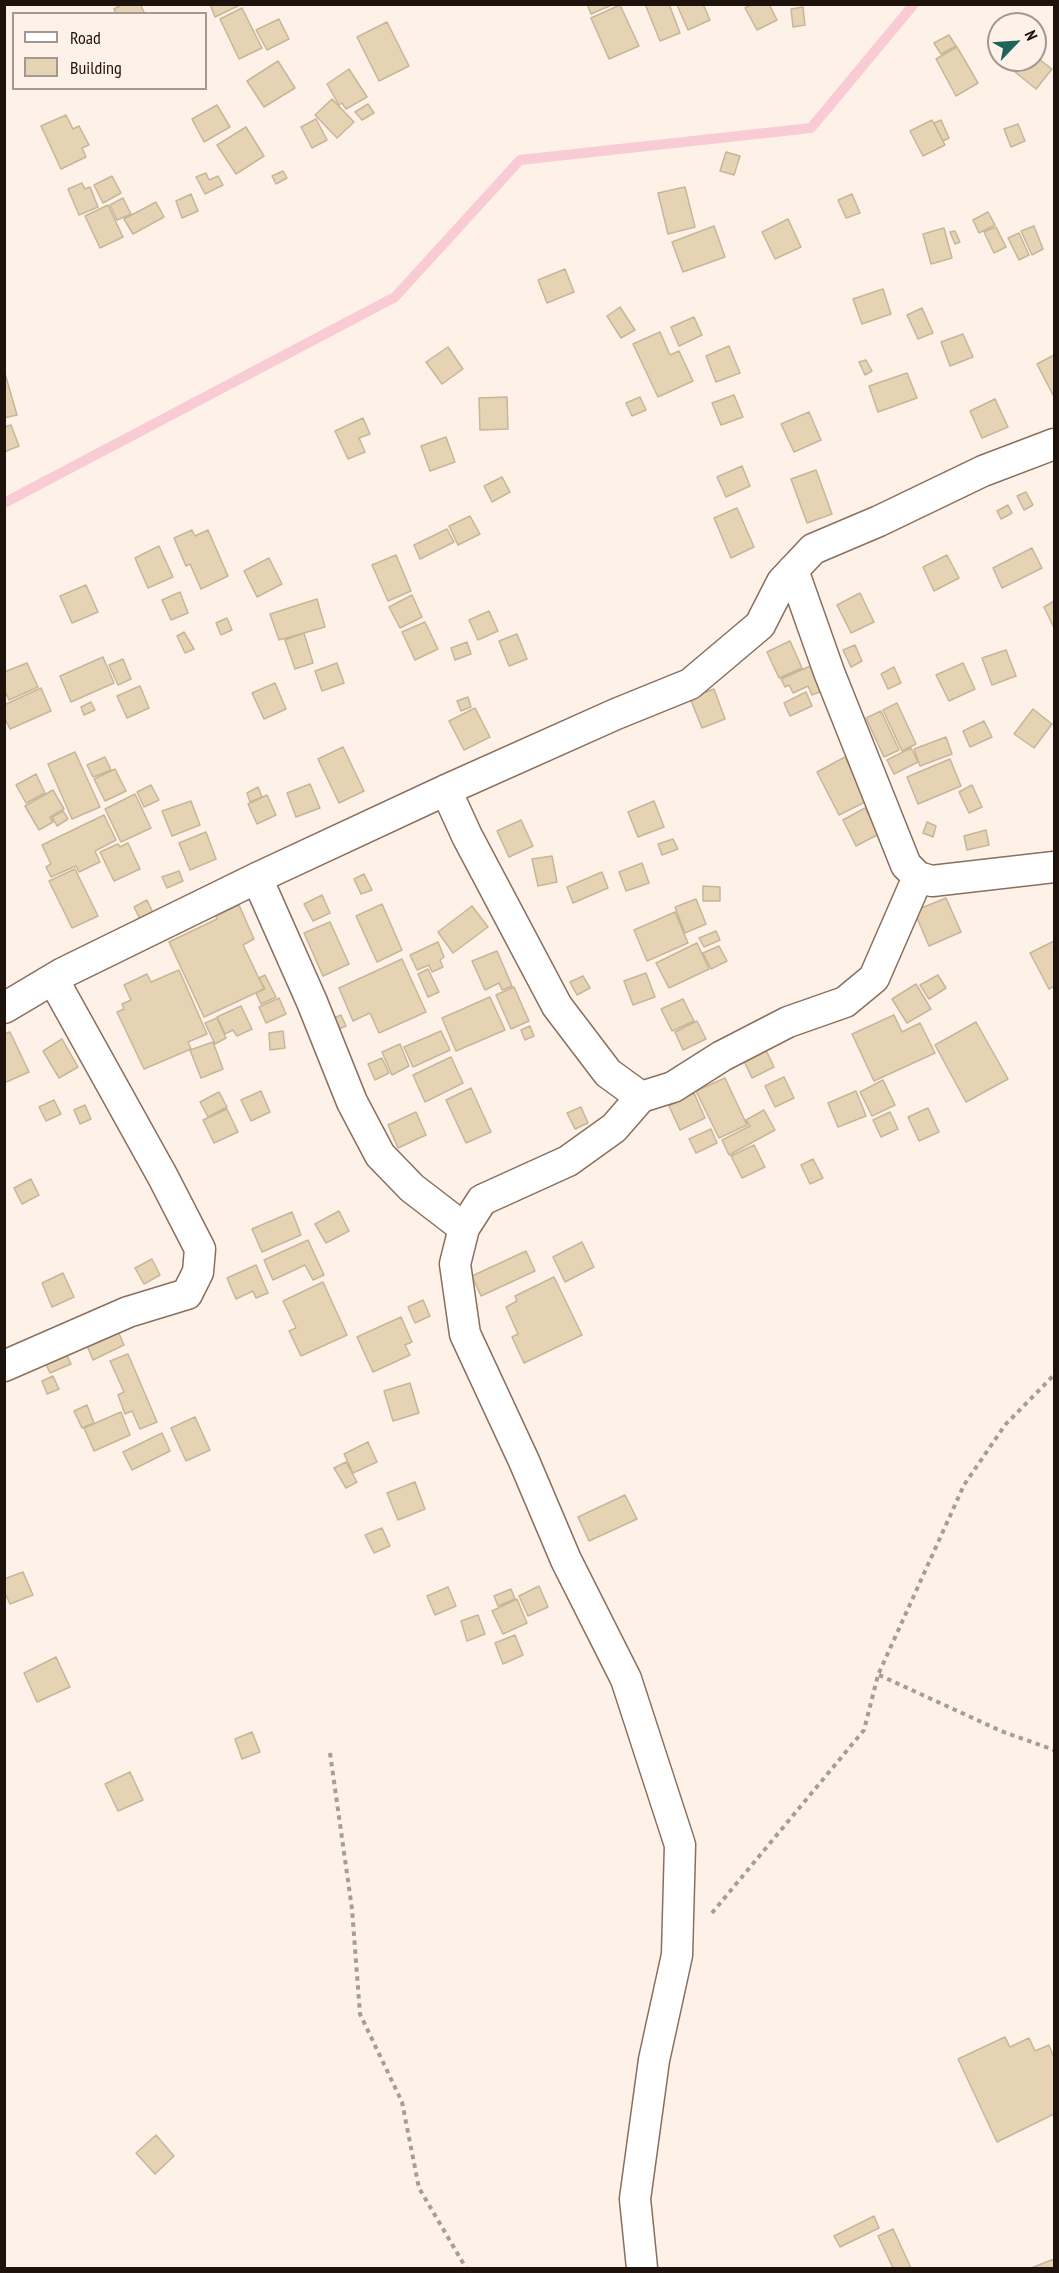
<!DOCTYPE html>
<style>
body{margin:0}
#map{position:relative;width:1059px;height:2273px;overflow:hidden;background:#fef1e8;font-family:"PT Sans Narrow",sans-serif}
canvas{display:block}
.frame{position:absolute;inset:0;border:6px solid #1e130c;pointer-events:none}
.legend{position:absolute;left:12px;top:12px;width:195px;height:78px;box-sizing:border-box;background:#fef1e8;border:2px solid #a49890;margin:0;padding:8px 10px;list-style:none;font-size:18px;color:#1e130c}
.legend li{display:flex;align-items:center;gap:12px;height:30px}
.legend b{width:30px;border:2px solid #a49890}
.north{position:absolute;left:987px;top:12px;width:60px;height:60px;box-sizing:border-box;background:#fef1e8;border:2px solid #a49890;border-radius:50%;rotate:65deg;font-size:16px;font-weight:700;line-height:24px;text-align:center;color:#1e130c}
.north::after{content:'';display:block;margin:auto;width:21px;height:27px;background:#1b655b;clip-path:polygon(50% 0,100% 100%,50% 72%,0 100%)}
</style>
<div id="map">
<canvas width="1059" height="2273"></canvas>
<div class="frame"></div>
<ul class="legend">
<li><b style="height:8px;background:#fff"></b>Road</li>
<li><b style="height:16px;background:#e5d3b4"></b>Building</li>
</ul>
<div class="north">N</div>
</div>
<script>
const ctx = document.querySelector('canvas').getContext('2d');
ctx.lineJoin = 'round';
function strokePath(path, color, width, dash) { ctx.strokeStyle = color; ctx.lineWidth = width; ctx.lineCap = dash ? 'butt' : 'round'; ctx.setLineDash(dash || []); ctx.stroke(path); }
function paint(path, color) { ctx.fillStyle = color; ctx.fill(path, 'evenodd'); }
strokePath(new Path2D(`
 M4,503l391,-206 125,-137 291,-32 103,-124`), '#f9cbd5', 10);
const building = new Path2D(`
 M123,4h17l5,10h-29l-2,-5z
 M210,4h32l-27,13z
 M587,4h27l-23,10z
 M645,4h24l11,29 -20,8z
 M703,4l7,16 -22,10 -11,-25z
 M753,4h16l8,16 -20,10 -12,-22z
 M620,5l19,41 -30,13 -18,-41z
 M803,7l2,18 -12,2 -2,-18z
 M242,8l20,40 -23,11 -19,-40z
 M279,19l10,20 -22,11 -11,-20z
 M387,22l22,44 -30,15 -22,-44z
 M949,35l7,11 -15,8 -7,-11z
 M957,47l21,36 -22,13 -20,-37z
 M1035,56l17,13 -16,20 -21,-17 9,-12h11z
 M278,61l17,27 -31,19 -17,-26z
 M349,69l18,28 -21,12 -4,-6 -3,2 -12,-21z
 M332,99l22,23 -17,16 -22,-23z
 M368,104l6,9 -12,7 -7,-8z
 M217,105l13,22 -26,15 -12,-23z
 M66,115l7,14 6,-3 10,19 -7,3 4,9 -25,12 -20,-43z
 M316,119l11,21 -15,8 -11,-21z
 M932,120l13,25 -22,11 -13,-25z
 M941,120l8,18 -6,3 -9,-18z
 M1018,124l7,17 -14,6 -7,-18z
 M246,127l18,29 -28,18 -19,-29z
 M726,152l14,4 -6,19 -14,-4z
 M283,171l4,7 -11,6 -4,-8z
 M206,173l3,7 9,-4 5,9 -18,9 -9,-17z
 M112,176l9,17 -18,10 -9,-18z
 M82,183l3,6 5,-2 8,20 -19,8 -11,-26z
 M685,187l10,40 -27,7 -10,-41z
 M191,194l7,17 -16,7 -6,-17z
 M852,194l8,19 -14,5 -8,-18z
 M123,198l8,16 -14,6 -7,-15z
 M156,202l8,15 -31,17 -9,-15z
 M108,205l15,32 -23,11 -15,-32z
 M988,212l7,13 -16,8 -6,-13z
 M788,219l13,28 -26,12 -13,-27z
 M714,226l11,31 -42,15 -11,-30z
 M1034,226l9,23 -11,6 -11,-24z
 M996,227l10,20 -12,6 -10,-21z
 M944,228l8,30 -21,6 -8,-30z
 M955,231l5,11 -5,2 -5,-12z
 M1019,233l10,22 -10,5 -11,-22z
 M565,269l9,23 -27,11 -9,-23z
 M883,289l8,25 -29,10 -9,-25z
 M620,307l15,23 -14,8 -14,-22z
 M922,308l11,25 -15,6 -11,-24z
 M694,317l8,18 -23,11 -8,-19z
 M660,332l10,23 9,-4 14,30 -35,16 -25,-53z
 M963,334l10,23 -23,9 -9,-24z
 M729,346l11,27 -24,9 -10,-26z
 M448,347l15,22 -21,15 -16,-22z
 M1054,355v39l-1,1 -16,-31z
 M866,360l6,11 -7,4 -6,-13z
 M4,370l13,45 -13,3z
 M907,373l10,25 -39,14 -9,-26z
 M734,395l9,22 -22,8 -9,-22z
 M507,397l1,32 -28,1 -1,-32z
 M640,397l6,13 -14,6 -6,-13z
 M995,399l13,28 -26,11 -12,-27z
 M809,412l12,28 -27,12 -13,-28z
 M363,418l7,16 -11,4 6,14 -17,7 -13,-28z
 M11,425l8,21 -15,6v-25z
 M446,437l9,25 -25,9 -9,-25z
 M742,466l8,20 -24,11 -9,-20z
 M816,470l16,44 -25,9 -16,-44z
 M502,477l8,15 -18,10 -8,-16z
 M1026,492l7,13 -9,5 -7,-14z
 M1008,505l4,8 -11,6 -4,-8z
 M737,508l17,39 -23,11 -17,-40z
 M470,516l10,18 -22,11 -9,-19z
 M447,529l7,13 -34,17 -6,-14z
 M192,530l3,6 13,-6 20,46 -27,13 -11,-25 -4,2 -12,-28z
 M159,546l14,31 -25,11 -13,-30z
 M1032,548l10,20 -40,20 -9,-20z
 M396,555l15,36 -23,10 -16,-36z
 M947,555l12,23 -25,13 -11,-24z
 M269,558l13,26 -25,13 -13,-26z
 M86,585l12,27 -26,11 -12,-27z
 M180,592l8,21 -17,7 -9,-20z
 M860,593l14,29 -23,11 -14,-28z
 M412,595l10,22 -22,11 -11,-21z
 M317,599l8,28 -46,13 -9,-26z
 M1054,601v27l-10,-21z
 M489,611l9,20 -20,9 -9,-20z
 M227,618l5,12 -11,5 -5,-12z
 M425,622l13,27 -23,11 -13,-28z
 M184,632l10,17 -9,4 -8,-17z
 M304,633l9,30 -18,6 -10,-29z
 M517,634l10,25 -18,7 -10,-25z
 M790,641l12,27 -23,10 -12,-26z
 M467,642l4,12 -16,6 -4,-12z
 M855,645l7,16 -11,6 -8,-17z
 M1006,650l10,26 -24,9 -10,-27z
 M103,657l11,26 -43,19 -11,-26z
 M123,659l8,20 -13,6 -9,-20z
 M27,663l11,24 -29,13 -5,-11v-17z
 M337,663l7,20 -22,8 -7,-20z
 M817,663l12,25 -17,7 -4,-9 -15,7 -4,-8 -4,2 -4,-8z
 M963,663l12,26 -26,12 -13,-26z
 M894,667l7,16 -13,6 -7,-15z
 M275,683l11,26 -22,10 -12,-26z
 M140,686l9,22 -22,10 -10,-22z
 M41,688l10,23 -41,18 -6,-12v-12z
 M714,689l11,30 -23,9 -12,-30z
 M806,692l6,14 -22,10 -6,-13z
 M468,697l3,10 -10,4 -4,-10z
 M91,702l4,8 -11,5 -3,-8z
 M897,703l19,41 -14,7 -19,-41z
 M475,708l15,29 -26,13 -15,-29z
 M1033,709l19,15 -18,24 -20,-14z
 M881,711l18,39 -15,7 -18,-39z
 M984,721l8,16 -22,10 -7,-16z
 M946,737l6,17 -32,12 -6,-17z
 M343,747l21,44 -25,12 -21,-44z
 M911,748l7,14 -24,12 -7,-14z
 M75,752l25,55 -28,12 -24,-55z
 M105,757l6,13 -18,7 -6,-12z
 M845,757l22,44 -28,14 -22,-43z
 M950,759l11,27 -43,18 -11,-27z
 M115,769l11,22 -21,10 -11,-22z
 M36,774l9,19 -19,10 -10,-18z
 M310,784l10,24 -24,9 -9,-24z
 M151,785l8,15 -15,7 -7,-15z
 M972,785l10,22 -13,6 -10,-21z
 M258,787l4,10 -12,5 -3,-9z
 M53,790l11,19 -14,8 3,5 -14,8 -14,-24z
 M135,794l16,34 -30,14 -16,-33z
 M267,795l9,20 -19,9 -9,-20z
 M191,801l9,24 -28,11 -10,-25z
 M654,801l10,26 -26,10 -10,-25z
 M865,808l14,26 -23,12 -13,-26z
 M63,811l5,8 -11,7 -5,-9z
 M104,815l12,25 -21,11 5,11 -21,10 -3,-6 -25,11 -5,-10 5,-3 -9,-19z
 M521,820l12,26 -24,11 -12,-26z
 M927,822l9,4 -3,11 -10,-4z
 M986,830l3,15 -22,5 -3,-14z
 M206,832l10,27 -26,11 -11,-27z
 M673,839l5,10 -16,6 -4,-11z
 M128,843l12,26 -26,12 -14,-29 18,-8 2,3z
 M552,856l5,26 -19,4 -6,-27z
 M642,863l7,20 -23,8 -7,-19z
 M75,869l23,47 -26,12 -23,-47z
 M179,871l4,10 -16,7 -5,-11z
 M602,872l6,16 -35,15 -6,-16z
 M364,874l8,16 -11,4 -7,-15z
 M703,886l17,1v14h-17z
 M322,895l8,18 -17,8 -9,-17z
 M946,898l15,34 -32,14 -15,-35z
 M696,899l10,25 -21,9 -10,-26z
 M147,900l7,15 -13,6 -7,-14z
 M382,904l20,46 -25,12 -21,-46z
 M239,905l15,34 -11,6 21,44 -60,28 -35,-75 48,-23 -1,-3z
 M472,906l16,21 -35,26 -15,-21z
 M675,912l13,31 -41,18 -13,-31z
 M330,922l19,42 -26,12 -19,-43z
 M716,931l4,9 -16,7 -5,-9z
 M1054,941v45l-5,3 -19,-36z
 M438,942l6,15 -4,3 3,7 -11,5 -3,-7 -12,5 -7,-15z
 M697,943l12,26 -40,19 -13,-25z
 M719,946l8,15 -16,8 -8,-16z
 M497,951l15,35 -10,4 -3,-7 -14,7 -13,-29z
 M402,959l24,53 -47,21 -9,-20 -17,8 -14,-33z
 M428,969l11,23 -11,5 -10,-23z
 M179,970l28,64 -19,8 3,7 -47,20 -27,-57 7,-3 -2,-5 9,-4 -7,-15 23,-11 4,8z
 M646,973l9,24 -22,8 -9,-24z
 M265,975l11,22 -15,7 -5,-11 9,-4 -6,-11z
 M938,975l8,13 -17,11 -9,-14z
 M583,976l7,12 -13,7 -7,-13z
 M916,984l15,25 -24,14 -15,-24z
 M514,987l15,34 -18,8 -15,-34z
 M490,997l15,33 -49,21 -14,-33z
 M279,998l7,16 -20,9 -7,-16z
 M683,999l11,22 -22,10 -11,-22z
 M241,1006l11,23 -15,7 -4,-6 -8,4 -8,-17z
 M341,1015l5,11 -12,5 -5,-11z
 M894,1015l8,17 18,-9 15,30 -61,28 -22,-47z
 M217,1018l9,20 -11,6 -10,-21z
 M697,1021l9,18 -23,11 -8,-18z
 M976,1022l32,57 -42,23 -31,-57z
 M530,1026l4,10 -9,4 -4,-10z
 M283,1031l2,17 -15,2 -1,-17z
 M441,1031l9,19 -37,17 -9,-20z
 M10,1032l19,40 -25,11v-49z
 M62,1039l16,28 -19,11 -16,-27z
 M213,1042l10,27 -22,9 -11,-28z
 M400,1044l9,22 -17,9 -10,-23z
 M764,1046l10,21 -22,11 -10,-21z
 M451,1057l12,26 -38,19 -12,-27z
 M382,1058l7,15 -14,7 -7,-16z
 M784,1077l10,21 -19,9 -10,-21z
 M725,1078l22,47 -28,13 -23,-47z
 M883,1080l12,25 -23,11 -12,-24z
 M471,1088l20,44 -25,11 -20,-43z
 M261,1091l9,21 -19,9 -10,-21z
 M856,1091l10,25 -28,11 -10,-24z
 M219,1092l8,15 -19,10 -8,-15z
 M694,1093l11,25 -25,12 -11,-24z
 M54,1100l7,14 -15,7 -7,-14z
 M85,1105l6,14 -11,5 -6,-14z
 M581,1107l7,16 -13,6 -8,-16z
 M928,1108l11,24 -20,9 -11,-24z
 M227,1109l11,23 -24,11 -11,-23z
 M764,1110l11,20 -46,25 -7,-15 28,-14 -4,-6z
 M416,1112l10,23 -28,13 -10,-23z
 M890,1112l8,17 -17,8 -8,-17z
 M711,1129l6,14 -21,10 -7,-14z
 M754,1145l11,22 -23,11 -11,-22z
 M813,1159l10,19 -13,6 -9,-19z
 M31,1179l8,16 -17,9 -8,-16z
 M339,1211l10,20 -23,12 -11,-19z
 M292,1212l9,23 -39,17 -10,-23z
 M308,1240l16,35 -11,5 -8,-15 -32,15 -9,-20z
 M582,1242l12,25 -29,15 -12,-25z
 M526,1251l9,20 -54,25 -9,-20z
 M152,1259l8,16 -16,9 -9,-16z
 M256,1265l12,28 -12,5 -3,-7 -17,8 -9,-21z
 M63,1273l11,24 -22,10 -10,-24z
 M554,1277l28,58 -58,28 -12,-26 6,-3 -12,-27 11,-6 -2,-5z
 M323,1282l24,53 -46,21 -12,-25 7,-3 -13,-27z
 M423,1300l7,16 -15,7 -7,-16z
 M401,1317l11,25 -7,3 5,10 -37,17 -16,-35z
 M117,1329l7,16 -31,15 -7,-17z
 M64,1349l7,15 -21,9 -7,-15z
 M128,1354l29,68 -17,7 -8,-18 -7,3 -7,-19 6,-3 -14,-31z
 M53,1376l6,13 -12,5 -5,-13z
 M410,1383l9,30 -26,8 -9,-30z
 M87,1405l7,18 -12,5 -8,-17z
 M121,1412l9,23 -36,16 -10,-23z
 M195,1417l15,33 -24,11 -15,-33z
 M162,1433l8,18 -38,19 -9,-18z
 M368,1442l9,20 -24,11 -9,-19z
 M346,1462l11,20 -11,6 -12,-20z
 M415,1482l10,27 -27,11 -11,-27z
 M625,1495l12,24 -48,22 -11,-24z
 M382,1528l8,18 -16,7 -9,-18z
 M23,1572l10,23 -23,9 -6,-13v-12z
 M539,1586l9,21 -20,9 -9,-20z
 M448,1587l8,19 -21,9 -8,-19z
 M511,1589l4,10 -17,7 -4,-10z
 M517,1599l10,24 -24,11 -11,-23z
 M478,1615l7,19 -18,7 -6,-20z
 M515,1635l8,20 -20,9 -8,-21z
 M56,1657l14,30 -33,15 -13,-29z
 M252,1732l8,20 -18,7 -7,-20z
 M130,1772l13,28 -25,11 -13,-27z
 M1005,2037l5,10 19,-9 6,13 14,-6 5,13v56l-57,28 -39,-83z
 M156,2135l18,21 -19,18 -19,-21z
 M874,2216l5,12 -39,19 -6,-11z
 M893,2229l18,39h-18l-15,-32z
 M1054,2259v9h-23z`);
paint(building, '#e5d3b4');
strokePath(building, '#c7b698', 1.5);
const street = new Path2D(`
 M793,570l36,102 77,193 12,12 14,4 122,-14
 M446,790l21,46 90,170 51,67 33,24 32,-10 49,-31 66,-34 57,-20 29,-24 44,-101
 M257,878l55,124 40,100 28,53 32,33 52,40
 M4,1008l59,-35 194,-95 189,-88 170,-76 74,-30 70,-59 22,-43 31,-33 66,-28 104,-50 71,-27
 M641,1097l-27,31 -46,33 -86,39 -18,28 -9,36 10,70 59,127 42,99 60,119 54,166 -3,110 -23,105 -19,139 7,69
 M4,1366l124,-54 59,-18 11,-22 2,-23 -37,-72 -110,-198`);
strokePath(street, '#8b6f5d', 33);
strokePath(new Path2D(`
 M879,1675l122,56 53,19
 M330,1753l22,156 8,105 42,88 17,86 47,80
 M712,1913l152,-183 14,-55 86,-190 41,-60 49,-50`), '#a89c93', 4, [4.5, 4.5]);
strokePath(street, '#fff', 30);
</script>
